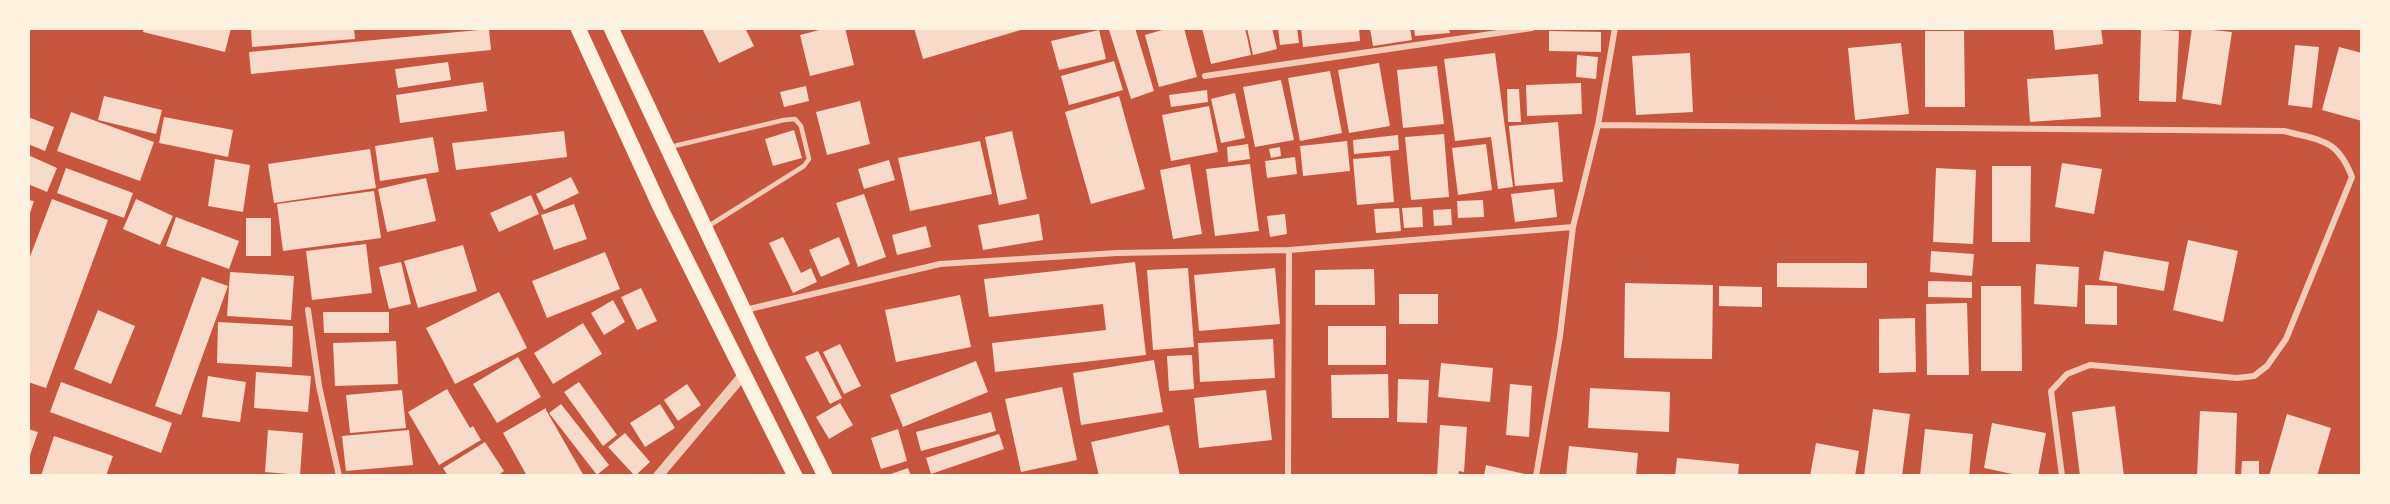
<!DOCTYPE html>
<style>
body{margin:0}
#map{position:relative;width:2390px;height:504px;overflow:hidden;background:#c8553d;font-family:"DM Sans",sans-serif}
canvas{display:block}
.frame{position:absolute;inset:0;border:30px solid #fff3e0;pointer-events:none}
</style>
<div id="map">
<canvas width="2390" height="504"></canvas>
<div class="frame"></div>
</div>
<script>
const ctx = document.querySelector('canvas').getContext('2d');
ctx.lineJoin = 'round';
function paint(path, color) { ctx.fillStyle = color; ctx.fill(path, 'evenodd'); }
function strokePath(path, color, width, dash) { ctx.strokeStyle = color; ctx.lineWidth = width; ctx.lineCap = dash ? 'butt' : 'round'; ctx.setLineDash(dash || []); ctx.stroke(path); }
paint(new Path2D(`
 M144,28h87l-6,24 -82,-20z
 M251,28h103l1,11 -103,8z
 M702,28h43l9,18 -35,17z
 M827,28h18l9,37 -44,11 -10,-41z
 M914,28h110v1l-101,30z
 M1113,28h22l19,63 -23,8 -22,-69z
 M1169,28h15l13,49 -38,10 -14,-52z
 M1202,28h43l6,27 -40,9z
 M1247,28h25l5,21 -24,6z
 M1278,28h19l2,15 -19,2z
 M1301,28h58l1,13 -57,6z
 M1410,28l2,12 -39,6 -3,-17z
 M1414,28h35l1,5 -35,3z
 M2070,28h31l2,16 -48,6 -2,-20z
 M2192,28l40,4 -11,73 -39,-6z
 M489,29l2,21 -240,24 -2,-22z
 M2141,29l38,2 -3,71 -37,-1z
 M1099,30l7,29 -47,11 -8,-29z
 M1549,31l52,1v20l-52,-1z
 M1925,31h39l1,76h-40z
 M1901,43l8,71 -54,6 -7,-72z
 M2295,45l24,2 -7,61 -24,-3z
 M2339,47l23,6v68l-40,-11z
 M1495,53l18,134 -15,2 -7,-52 -36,4 -11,-82z
 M1690,53l3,59 -57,3 -4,-59z
 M1577,55l21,2 -2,22 -20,-2z
 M1114,61l9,29 -54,15 -8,-29z
 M448,62l3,18 -53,8 -3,-19z
 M1379,63l11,63 -41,7 -11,-63z
 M1437,66l7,58 -41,4 -6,-58z
 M1330,71l12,62 -42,8 -12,-63z
 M2098,74l3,43 -71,5 -3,-43z
 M1281,80l13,60 -39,7 -12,-60z
 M483,82l4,29 -87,12 -4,-28z
 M1581,83l1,31 -55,2 -1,-31z
 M806,86l3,15 -25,6 -4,-15z
 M1507,89h12l2,33h-13z
 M1207,90l1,12 -37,5 -2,-12z
 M1235,93l10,45 -24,5 -10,-44z
 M104,96l58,14 -6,24 -58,-14z
 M1119,96l26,93 -54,15 -26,-92z
 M860,101l10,43 -43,11 -11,-43z
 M1209,106l9,46 -47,9 -9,-46z
 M71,112l83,30 -14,39 -83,-30z
 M28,117l26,10 -9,24 -17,-7z
 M164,117l69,13 -5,27 -69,-14z
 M1558,122l5,60 -48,4 -6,-60z
 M794,130l8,28 -29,8 -8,-27z
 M564,131l3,26 -111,13 -4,-27z
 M1012,131l15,68 -28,6 -14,-68z
 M1444,134l5,63 -38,3 -6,-63z
 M1398,135l1,15 -45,4 -1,-14z
 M433,137l6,35 -59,9 -5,-35z
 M980,141l12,53 -82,17 -12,-53z
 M1347,141l3,30 -47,5 -3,-30z
 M1248,144l2,15 -22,3 -1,-15z
 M1486,144l6,46 -34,5 -6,-47z
 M1280,147l1,9 -10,2 -2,-9z
 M370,149l6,39 -102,15 -6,-39z
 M28,155l29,13 -10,24 -19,-8z
 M1390,156l4,46 -37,3 -4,-46z
 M1295,157l2,17 -30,4 -2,-17z
 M215,159l35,6 -7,47 -35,-6z
 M889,160l6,20 -31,9 -6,-20z
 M2062,163l40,6 -8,45 -39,-7z
 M1190,164l12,70 -29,5 -13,-69z
 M1250,164l9,67 -44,5 -9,-67z
 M1992,166h39l-1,76h-38z
 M66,168l67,25 -9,25 -67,-25z
 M1936,168l40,2 -3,74 -40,-2z
 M571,177l8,16 -35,17 -8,-16z
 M426,178l10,43 -49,11 -9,-43z
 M1554,189l3,28 -42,5 -4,-28z
 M374,191l7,47 -98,13 -6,-47z
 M864,194l22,63 -28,10 -22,-64z
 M531,195l8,19 -40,18 -9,-19z
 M52,199l56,21 -62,168 -18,-6v-120z
 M136,199l37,17 -13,29 -37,-16z
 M28,200l6,1 -5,15h-1z
 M1483,200l1,17 -26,1 -1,-17z
 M574,204l13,35 -33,11 -13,-35z
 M1422,207l1,20 -19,1 -2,-20z
 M1399,208l2,23 -25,2 -2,-24z
 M1451,209l1,16 -18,1 -1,-16z
 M1039,214l4,26 -60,10 -5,-25z
 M1285,214l2,20 -17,3 -3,-21z
 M176,217l63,24 -10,28 -63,-23z
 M246,218h25v38h-25z
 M926,226l5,21 -34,8 -5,-20z
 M783,237l18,36 10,-5 6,14 -24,11 -24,-50z
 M839,237l11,27 -29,13 -12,-27z
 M2188,240l50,11 -15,71 -50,-12z
 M366,244l6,49 -60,7 -6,-49z
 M463,245l14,46 -59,17 -14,-47z
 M1931,251l43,3 -2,22 -42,-4z
 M2104,251l65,11 -5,29 -65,-11z
 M605,252l15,37 -73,29 -15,-37z
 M401,262l10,42 -22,5 -10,-42z
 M1135,262l11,93 -151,17 -3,-29 114,-13 -3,-26 -114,13 -5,-38z
 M1777,263h90v25l-90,-1z
 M2036,264l43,3 -2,40 -43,-3z
 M1188,268l6,79 -41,3 -6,-80z
 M1275,268l5,56 -81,7 -5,-56z
 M1374,269l1,36h-60v-35z
 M230,272l64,4 -3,44 -64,-4z
 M202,277l26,9 -47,129 -26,-9z
 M1928,281l44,1v16l-44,-1z
 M1625,283l88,2 -1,74 -88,-1z
 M2085,285l32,1v39l-32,-1z
 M1719,286l43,1v20l-43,-1z
 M1981,286h40l1,85h-41z
 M641,288l16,33 -20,9 -16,-33z
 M499,292l28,56 -72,36 -29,-56z
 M1399,294h39v30h-39z
 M960,295l11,52 -75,15 -11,-52z
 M613,300l12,22 -21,13 -13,-22z
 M1967,303l2,72h-42l-1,-71z
 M98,310l37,16 -24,58 -37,-15z
 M323,312h66v21h-65z
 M1915,318l1,54 -37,1v-54z
 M218,322l75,4 -1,41 -75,-4z
 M583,323l19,31 -49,30 -19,-31z
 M1328,326h58v39h-58z
 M1273,339l2,39 -75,4 -2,-39z
 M396,341l2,43 -63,2 -2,-43z
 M840,344l21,42 -17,8 -21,-42z
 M818,351l24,47 -12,6 -25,-47z
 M1192,355l2,34 -25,2 -2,-35z
 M518,357l23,40 -44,26 -24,-39z
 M1154,360l9,52 -82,13 -8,-52z
 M976,361l12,31 -85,35 -13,-32z
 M1441,363l52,5 -3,34 -52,-5z
 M256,372l55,4 -3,36 -54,-4z
 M1388,374l1,44h-57l-1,-43z
 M208,376l38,6 -6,40 -38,-5z
 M1398,379l31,1 -2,43 -30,-1z
 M61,382l111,41 -11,30 -111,-41z
 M579,382l38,53 -14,11 -39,-54z
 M687,384l14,21 -23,16 -14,-21z
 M1510,384l22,2 -3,51 -23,-2z
 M1062,387l15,73 -56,12 -16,-73z
 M1590,388l80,4 -1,40 -81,-4z
 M447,389l23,39 3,-2 8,14 -42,25 -31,-53z
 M402,390l4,38 -56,5 -4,-38z
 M1266,390l6,50 -73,8 -5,-50z
 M840,403l13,22 -24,14 -13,-22z
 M561,404l48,61 -12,10 -48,-62z
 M660,404l15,24 -30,19 -15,-24z
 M2115,406l9,70h-44l-8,-64z
 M546,408v2l38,66h-57l-24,-43z
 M1873,409l37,5 -8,62h-38z
 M2200,411l37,2 -2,63h-38z
 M991,412l5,19 -75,20 -5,-19z
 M2287,414l44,14 -14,48h-48z
 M1992,423l54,10 -8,43h-16l-38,-8z
 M1169,425l11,51h-81l-8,-34z
 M1440,425l27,2 -3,45 -5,-1 -1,5h-21z
 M28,429l10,3 -9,26h-1z
 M898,429l9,32 -26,8 -10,-31z
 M1925,429l48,5 -4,42h-49z
 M268,430l35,3 -3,42 -35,-3z
 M409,430l4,35 -67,6 -4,-35z
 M625,433l25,29 -15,14 -27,-29z
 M999,434l5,15 -73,25 -5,-16z
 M54,436l59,20 -7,20h-65z
 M485,442l19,29 -7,5h-49l-5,-8z
 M1816,443l43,8 -4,25h-45z
 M1569,446l69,7 -2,23h-70z
 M1677,458l62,6 -1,12h-63z
 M2242,461h17v15h-18z
 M1486,465l43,10v1h-45z
 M908,468l3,8h-22l-1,-1z`), '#f7dbc8');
strokePath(new Path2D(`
 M670,147l114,-27 11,-1 6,7 8,33 -5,7 -97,61`), '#f1ccb7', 4.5);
strokePath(new Path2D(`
 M1205,76l327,-48
 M1598,125l686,6c37,10 53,7 68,46l-66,162 -19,27 -13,10 -17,2 -147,-13 -23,9 -16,17 11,85
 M308,310l11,76 20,90
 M745,310l195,-46 177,-11 172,-3 284,-23
 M1288,476l1,-226
 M1536,476l24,-140 13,-109 25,-102 17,-97`), '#f1ccb7', 6);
strokePath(new Path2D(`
 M658,476l86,-102`), '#f1ccb7', 10);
strokePath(new Path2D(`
 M578,28l84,183 133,265
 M611,28l151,321 63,127`), '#fff3e0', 15);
</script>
